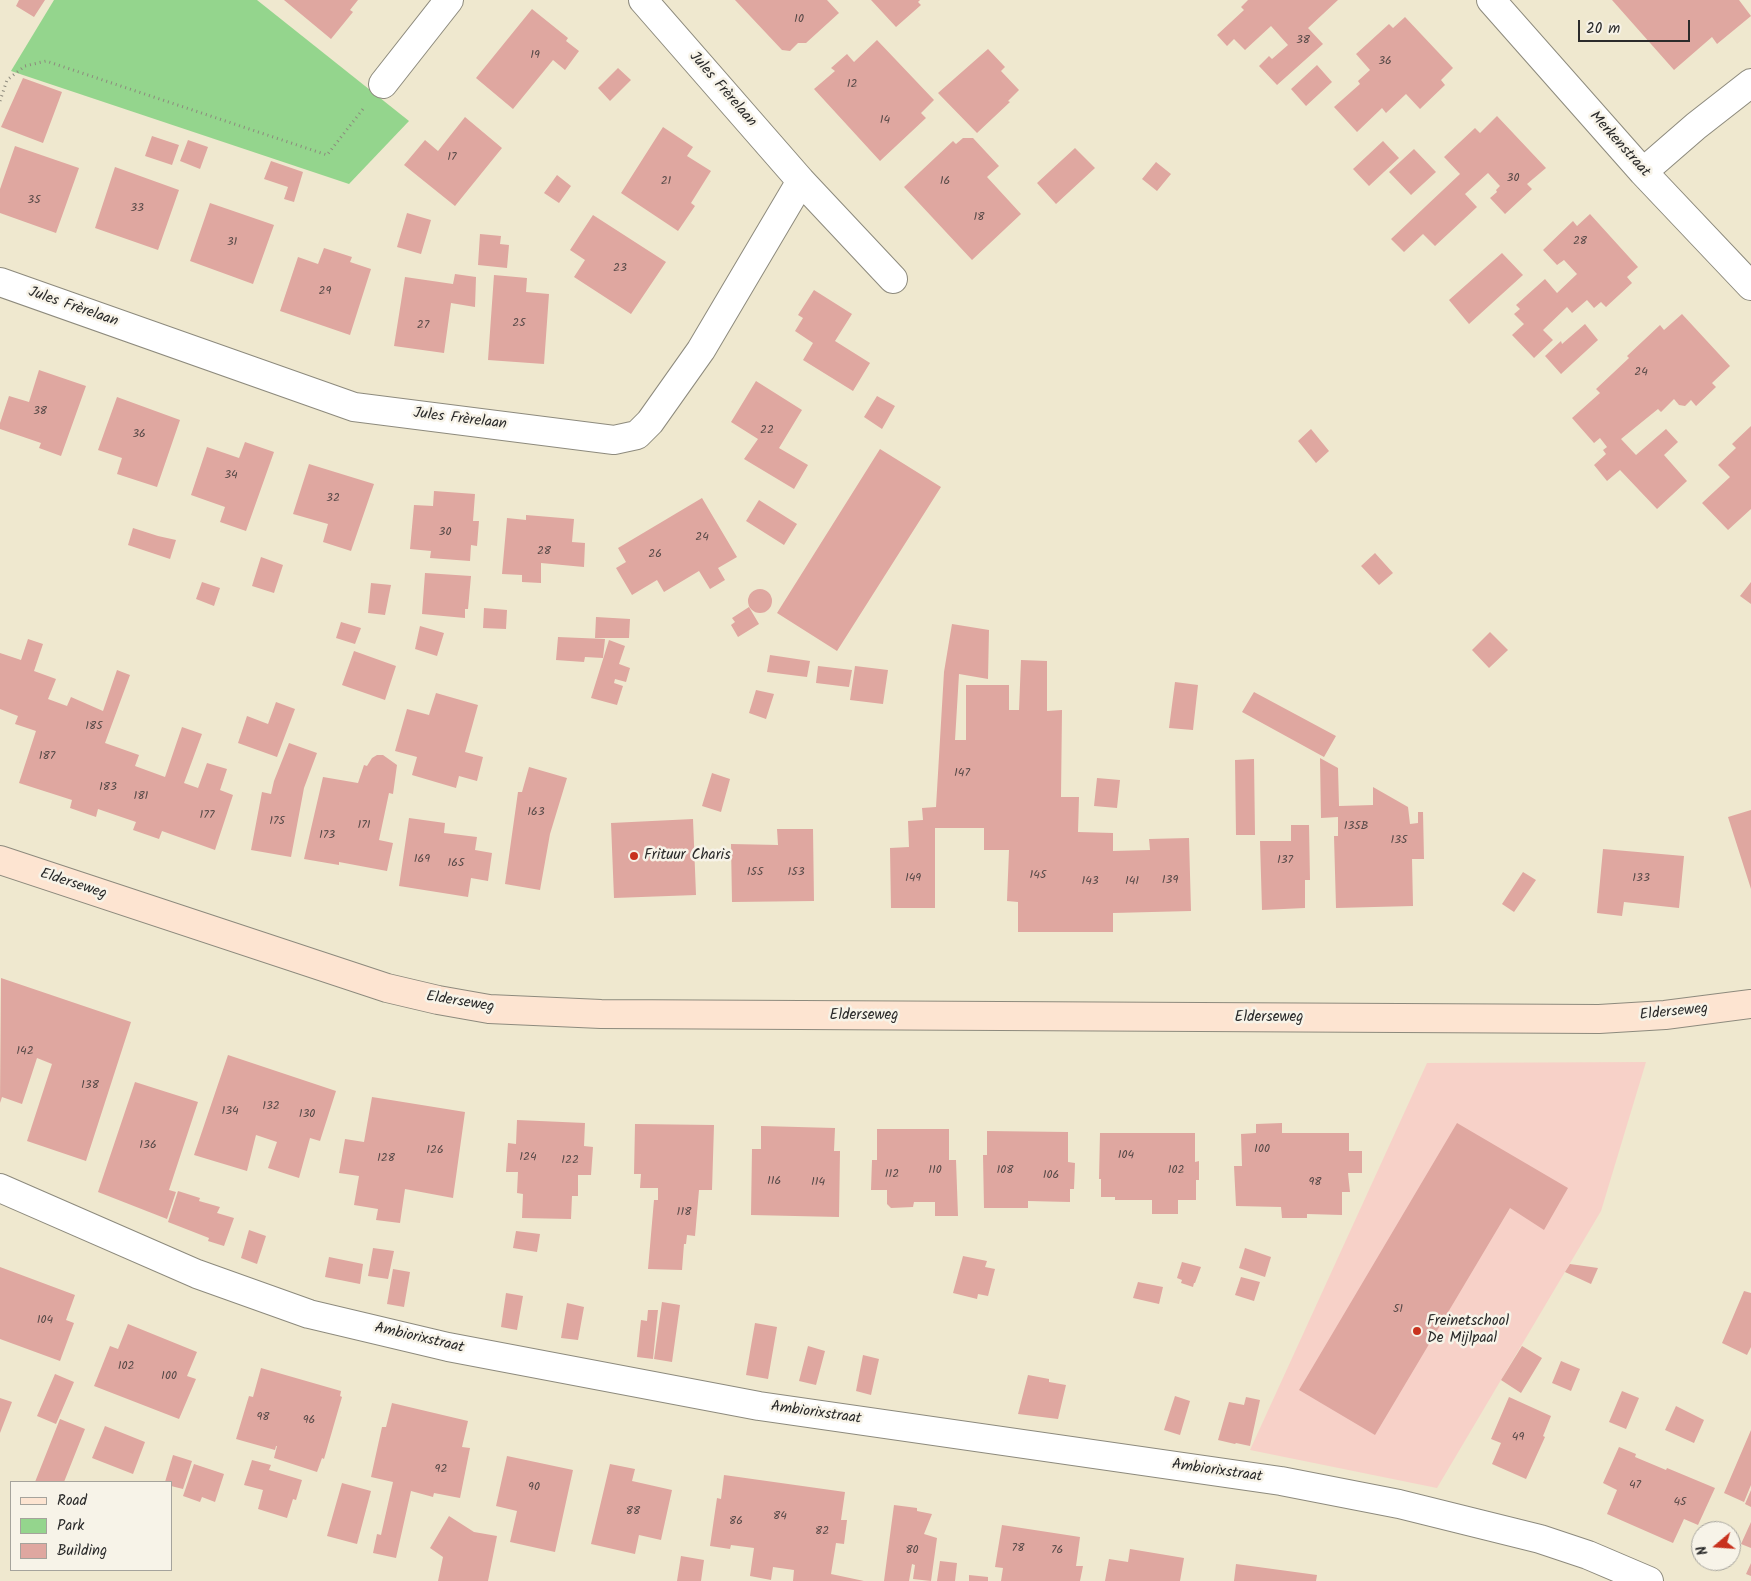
<!DOCTYPE html>
<meta charset="utf-8">
<style>
body{margin:0}
#map{position:relative;width:1751px;height:1581px;overflow:hidden;background:#efe8cf;font-family:Kalam,sans-serif}
canvas{display:block}
.legend{position:absolute;left:10px;top:1481px;width:162px;height:90px;box-sizing:border-box;background:#f7f3e8;border:1px solid #a5a39c;margin:0;padding:6px 9px;list-style:none;font-size:15px;color:#2b2b2b}
.legend li{display:flex;align-items:center;gap:10px;height:25px}
.legend b{width:25px;border:1px solid #a5a39c}
.north{position:absolute;left:1691px;top:1521px;width:50px;height:50px;box-sizing:border-box;background:#f7f3e8;border:1px solid #a5a39c;border-radius:50%;rotate:252deg;font-size:14px;font-weight:700;line-height:20px;text-align:center;color:#2b2b2b}
.north::after{content:'';display:block;margin:auto;width:18px;height:22px;background:#c8321e;clip-path:polygon(50% 0,100% 100%,50% 72%,0 100%)}
.scale{position:absolute;left:1578px;top:20px;width:112px;height:22px;box-sizing:border-box;border:2px solid #2b2b2b;border-top:0;padding-left:6px;font-size:15px;line-height:18px;white-space:nowrap;color:#2b2b2b;-webkit-text-stroke:4px #f7f3e8;paint-order:stroke}
</style>
<div id="map">
<canvas width="1751" height="1581"></canvas>
<ul class="legend">
<li><b style="height:6px;background:#fde4d1"></b>Road</li>
<li><b style="height:14px;background:#94d58d"></b>Park</li>
<li><b style="height:14px;background:#dfa7a0"></b>Building</li>
</ul>
<div class="north">N</div>
<div class="scale">20 m</div>
</div>
<script>
const ctx = document.querySelector('canvas').getContext('2d');
ctx.lineJoin = 'round';
function paint(path, color) { ctx.fillStyle = color; ctx.fill(path, 'evenodd'); }
function strokePath(path, color, width, dash) { ctx.strokeStyle = color; ctx.lineWidth = width; ctx.lineCap = dash ? 'butt' : 'round'; ctx.setLineDash(dash || []); ctx.stroke(path); }
function write(font, color, halo, rows, align = 'center') {
  ctx.font = font + ' Kalam,sans-serif'; ctx.lineWidth = 5; ctx.setLineDash([]); ctx.textBaseline = 'middle'; ctx.strokeStyle = halo; ctx.fillStyle = color; for (const [text, x, y, turn = 0] of rows) {
    ctx.save(); ctx.translate(x, y); ctx.rotate((+turn || 0) * Math.PI / 180); ctx.textAlign = isNaN(turn) ? turn : align; if (halo) ctx.strokeText(text, 0, 0); ctx.fillText(text, 0, 0); ctx.restore();
  }
}
paint(new Path2D(`
 M1646,1062l-45,149 -164,277 -187,-38 177,-387z`), '#f7d1c8');
paint(new Path2D(`
 M54,0h203l152,121 -60,63 -338,-113z`), '#94d58d');
paint(new Path2D(`
 M19,0h26l-11,17 -18,-11z
 M284,0h74l-8,10 3,2 -22,27z
 M735,0h92l12,13 -33,30h-8l-8,8 -8,-1z
 M871,0h49l-2,2 3,3 -25,22z
 M1248,0h90l-30,28 15,16 -46,41 -18,-19 10,-10 3,3 16,-14 -17,-19 -26,24 -11,-11 -7,7 -10,-11 27,-25 -3,-3z
 M1612,0h127l12,16 -34,28 -5,-7 -38,33z
 M532,9l36,29 -2,3 13,10 -14,19 -12,-10 -40,49 -37,-31z
 M1405,17l48,51 -12,12 4,5 -25,24 -14,-15 -20,19 -4,-5 -25,24 -23,-25 26,-23 -2,-3 12,-11 -14,-16 33,-30 4,4z
 M877,40l57,60 -13,13 5,5 -46,43 -66,-72 21,-18 -4,-3 16,-14 7,8z
 M988,49l17,18 -4,4 18,19 -11,11 2,1 -33,31 -39,-40z
 M1317,65l15,17 -26,24 -15,-17z
 M618,68l13,12 -21,21 -12,-13z
 M23,78l39,14 -19,51 -42,-16z
 M1497,116l49,52 -19,16 5,5 -27,25 -15,-16 7,-6 -1,-2 4,-4 -12,-13 -23,21 12,13 -42,39 -12,-12 -19,18 -13,-13 69,-65 -16,-17 31,-29 5,5z
 M465,117l37,31 -47,58 -51,-41 21,-25 13,11z
 M663,127l30,20 -6,9 24,15 -20,32 4,3 -17,25 -57,-38z
 M152,136l27,9 -7,20 -27,-9z
 M963,138h10l26,28 -12,11 34,37 -49,46 -68,-73 49,-46 3,3z
 M188,140l20,7 -8,22 -20,-8z
 M1383,141l16,17 -30,28 -16,-17z
 M15,146l64,22 -23,65 -56,-20v-24z
 M1075,148l20,20 -39,36 -19,-21z
 M1414,149l22,23 -25,23 -22,-23z
 M271,161l32,11 -9,30 -10,-3 4,-12 -24,-8z
 M1156,162l15,12 -14,17 -15,-12z
 M115,167l64,23 -21,60 -63,-22z
 M557,175l14,11 -12,17 -15,-10z
 M210,203l64,22 -21,59 -63,-23z
 M407,213l24,7 -10,34 -24,-7z
 M1590,214l48,53 -11,10 5,6 -26,24 -5,-5 -7,6 -7,-8 -15,13 -5,-6 -24,23 10,10 -19,18 -22,-23 12,-11 -10,-10 6,-5 -4,-4 29,-26 12,14 20,-19 -13,-14 -7,5 -14,-15 30,-29 4,5z
 M593,215l73,47 -35,52 -57,-37 11,-17 -15,-10z
 M480,234l21,2 -1,8 9,1 -2,23 -29,-3z
 M324,248l28,9 -2,5 21,7 -21,66 -70,-24 18,-54 20,7z
 M1502,253l21,22 -54,49 -20,-24z
 M455,274l21,3 -1,30 -24,-4 -7,50 -50,-7 11,-69 48,7z
 M494,275l33,3 -1,14 23,2 -5,70 -56,-4z
 M814,290l38,24 -17,27 35,22 -17,28 -50,-31 10,-17 -18,-12 8,-13 -5,-3z
 M1682,314l48,52 -18,17 4,4 -20,19 -5,-6 -6,6 -6,-1 -5,-6 -13,13 -3,-3 -37,30 15,16 30,-26 12,13 -14,13 23,26 -30,28 -37,-39 -13,11 -13,-16 12,-11 -3,-4 4,-3 -7,-9 -6,5 -22,-25 28,-25 -4,-4 33,-31 -2,-2 33,-31 4,5z
 M1585,324l13,16 -37,34 -16,-18 16,-15 1,3z
 M39,370l47,16 -25,70 -22,-8 2,-5 -41,-14v-6l9,-27 20,6z
 M756,381l46,29 -23,38 29,17 -14,24 -50,-30 14,-20 -27,-17z
 M877,396l18,10 -13,23 -18,-12z
 M117,397l63,23 -23,67 -40,-13 5,-16 -24,-8z
 M1751,426v83l-23,21 -26,-27 28,-26 -12,-12 18,-17 -4,-4z
 M1311,429l18,22 -13,12 -18,-22z
 M245,442l29,10 -28,79 -26,-9 5,-15 -34,-12 16,-48 32,11z
 M880,449l61,38 -104,164 -60,-38z
 M309,464l65,20 -23,67 -28,-9 5,-18 -35,-10z
 M434,491l41,3 -2,27h6l-2,25 -6,-1 -1,16 -40,-3 1,-7 -21,-2 4,-44 19,1z
 M702,498l35,59 -19,11 7,12 -15,9 -11,-18 -35,21 -7,-12 -25,15 -16,-27 10,-6 -8,-14z
 M759,500l38,24 -13,21 -38,-24z
 M526,515l48,4 -2,23 13,1 -1,24 -43,-4v20l-19,-1v-7l-20,-1 5,-56 19,2z
 M133,528l25,8 18,4 -6,19 -42,-14z
 M1375,553l18,20 -14,12 -18,-19z
 M261,557l22,8 -9,28 -22,-7z
 M425,573l46,3 -3,33h-3v9l-43,-4z
 M202,582l18,6 -6,18 -18,-7z
 M1751,582v22l-11,-8z
 M371,583l20,2 -6,30 -17,-2z
 M748 601a12 12 0 1 1 24 0a12 12 0 1 1-24 0Z
 M749,607l10,17 -21,13 -7,-12 4,-3 -3,-4z
 M484,608l23,2 -1,19 -23,-1z
 M596,617l34,2 -1,19h-34z
 M341,622l20,6 -6,16 -19,-6z
 M952,624l37,6 -1,49 -29,-5 -4,66h11v-55h43v25h10l2,-50 26,1v50l15,-1 -1,87h18l-1,35 35,1v18l37,-1 -1,-11 40,-1 2,73 -78,2v19h-95v-30l-11,-1 2,-51h-25v-22h-49v80h-44l-1,-60 19,-1 -1,-26 15,-1 -1,-12 14,-1 8,-135z
 M420,626l24,7 -7,23 -22,-7z
 M1490,632l18,18 -19,18 -17,-18z
 M558,637l47,2 -2,19 -18,-1 -1,5 -28,-2z
 M28,639l15,5 -9,27 22,8 -8,20 19,7 4,-9 32,14 14,-41 13,5 -25,68 34,12 -4,11 30,11 17,-50 20,7 -18,49 14,5 9,-25 20,6 -7,21 13,5 -18,55 -53,-19 -3,8 -26,-9 3,-8 -38,-13 -2,8 -26,-9 2,-8 -53,-17 17,-52 -21,-7 3,-8 -18,-7v-56l21,7z
 M609,640l16,6 -6,18 11,4 -4,14 -11,-3 -1,4 9,3 -6,19 -26,-7z
 M354,651l42,15 -11,34 -43,-15z
 M770,655l40,6 -3,16 -40,-5z
 M818,666l34,4 -3,17 -33,-4z
 M855,666l33,4 -5,34 -33,-4z
 M1175,682l23,3 -5,45 -24,-2z
 M756,690l18,4 -8,25 -17,-6z
 M1254,692l82,44 -12,21 -82,-45z
 M436,693l42,12 -13,47 18,5 -6,24 -18,-5 -3,12 -44,-13 5,-18 -22,-6 12,-42 22,6z
 M276,702l19,7 -18,48 -39,-14 9,-27 21,8z
 M289,743l28,10 -13,35 -13,69 -40,-7 11,-58 9,2 3,-13z
 M377,755h6l14,10 -4,29 -4,-1 -10,47 14,3 -6,28 -48,-9v3l-35,-6 19,-82 35,6 6,-18 3,1 5,-8z
 M1320,758l18,10 1,38 34,-1v-18l35,20 2,17 8,-1v-11h5l1,47h-12l1,47 -77,2 -2,-72h4v-19l-17,1z
 M1254,759l1,76h-19l-1,-75z
 M529,767l38,11 -17,56 -10,56 -35,-6 13,-92h4z
 M712,773l18,6 -9,33 -19,-6z
 M1097,778l23,2 -3,28 -23,-2z
 M1751,810v79l-23,-72z
 M409,818l36,5 -1,10 33,4 -2,13 17,3 -4,28 -17,-3 -3,19 -69,-11z
 M693,819l3,76 -82,3 -3,-75z
 M1291,825h18l1,55h-5v28l-43,2 -2,-69h31z
 M777,829h36l1,72 -82,1 -1,-58 47,1z
 M1603,849l81,7 -5,52 -55,-6 -2,14 -25,-3z
 M1523,872l13,8 -22,32 -12,-8z
 M1,978l130,44 -45,139 -59,-20 25,-77 -15,-6 -15,46 -20,-7 -2,6z
 M228,1055l108,36 -16,50 -10,-3 -11,40 -31,-10 9,-26 -21,-7 -9,36 -53,-16z
 M135,1082l63,20 -29,88 7,2 -9,27 -69,-27z
 M372,1097l93,15 -12,86 -48,-9 -5,34 -24,-3 2,-11 -24,-4 5,-29 -20,-3 6,-34 19,3z
 M517,1120l68,3 -1,23 9,1 -2,28h-13v21h-6l-1,23 -49,-1 1,-24 -6,-1 1,-21h-12l2,-29 8,1z
 M1282,1123v10h67v18h13v22h-14l2,19h-8v23l-35,-1v4h-25l-1,-11 -45,-1 -2,-40h8l-1,-32 15,-1v-9z
 M1457,1123l111,65 -24,42 -34,-22 -135,227 -76,-45z
 M635,1124l79,1 -2,65h-13l-4,46 -8,-1 -1,9h-2l-2,26 -34,-1 6,-69h4v-12h-18l1,-14h-7z
 M761,1126l74,2 -1,23h6l-1,66 -88,-2 1,-66h9z
 M877,1129h72v31h7l2,56h-23v-14h-21l-1,5 -22,1 -4,-4v-14h-16l1,-30h5z
 M987,1131l81,1v30l7,1 -1,26h-4v13l-42,-1v7h-44l-1,-53h4z
 M1100,1133h95v29l4,-1v19h-3v20h-18v14h-26v-14h-37v-3h-14v-18h-2z
 M178,1191l22,7 -1,3 21,6 -3,6 17,5 -10,28 -16,-5 1,-3 -41,-16z
 M249,1230l17,6 -9,28 -16,-6z
 M516,1231l24,3 -3,18 -24,-4z
 M373,1248l21,3 -6,28 -20,-3z
 M1245,1248l26,9 -6,20 -26,-9z
 M963,1256l24,5 -2,6 10,2 -7,27 -10,-2 -1,5 -24,-6z
 M329,1257l34,7 -3,20 -35,-7z
 M1182,1262l19,5 -6,16h-1l-1,4 -12,-4 1,-3 -5,-2z
 M1570,1264l28,4 -7,16 -26,-12z
 M0,1267l75,28 -9,25 8,3 -14,38 -60,-22z
 M393,1269l17,3 -6,35 -17,-3z
 M1241,1277l19,5 -6,19 -19,-6z
 M1138,1282l25,5 -4,17 -26,-6z
 M1744,1291l7,2v54l-4,8 -25,-12z
 M506,1293l17,3 -6,34 -16,-3z
 M662,1302l18,3 -8,57 -18,-3z
 M567,1303l17,4 -6,33 -17,-2z
 M648,1310h10l-5,49 -16,-2 4,-37 6,1z
 M755,1323l22,4 -9,52 -22,-4z
 M128,1324l69,28 -10,24 9,3 -17,40 -85,-33 16,-40 8,3z
 M808,1346l17,5 -9,34 -17,-4z
 M1522,1346l20,12 -21,35 -20,-13z
 M863,1355l16,4 -8,36 -15,-4z
 M1561,1361l19,8 -9,22 -19,-8z
 M261,1368l80,23 -1,5 2,1 -18,62 -2,-1 -5,14 -43,-14 3,-12h-1l-1,4 -39,-11 13,-43 4,1z
 M55,1374l19,8 -18,42 -19,-8z
 M1028,1375l21,4v3l17,3 -8,34 -40,-5z
 M1622,1391l17,7 -13,31 -17,-7z
 M1175,1396l15,5 -10,34 -16,-5z
 M1246,1397l14,3 -10,46 -14,-3 -1,1 -17,-4 11,-38 15,3z
 M1509,1397l42,19 -8,20 2,1 -19,42 -34,-15 9,-21 -10,-4z
 M0,1398l12,4 -12,31z
 M392,1403l76,18 -6,26 8,1 -10,50 -26,-5 -1,4 -22,-6 -15,67 -23,-5 4,-19 4,1 12,-53 -22,-5 11,-50h4z
 M1676,1406l28,14 -10,23 -29,-13z
 M60,1419l25,10 -21,53h-29z
 M105,1426l40,16 -12,32 -41,-16z
 M1751,1430v55l-7,17 -20,-9z
 M1619,1447l17,7 -1,3 31,13 1,-2 48,20 -17,37 -14,-6 -11,24 -66,-29 10,-24 -14,-7z
 M173,1455l19,6 -9,28 -12,-3v-4h-6z
 M507,1456l66,14 -18,82 -45,-10 7,-31 -21,-5z
 M252,1460l19,5 -2,5 33,10 -6,20 -3,-1 -6,19 -29,-9 5,-19 -19,-5z
 M194,1464l30,10 -9,28 -13,-5 -2,5 -17,-6z
 M610,1464l25,5 -3,12 40,9 -11,50 -22,-5 -4,19 -44,-10z
 M724,1475l121,17 -4,28h6l-3,24 -8,-1 -5,31 33,7h-71l1,-11 -21,-3 -2,13 -21,-4 4,-28 -23,-3 -1,4 -20,-3 7,-48 4,1z
 M342,1483l29,8 -14,53 -30,-8z
 M1751,1490v17l-6,-3z
 M894,1505l23,3v3l15,3 -8,20 13,4 -6,43 -18,-2 2,-14 -3,-1 -3,17h-25z
 M449,1516l25,16 23,4 -9,45h-50l5,-24 -13,-9z
 M1751,1522v26l-10,-4z
 M1002,1525l78,12 -4,29h7l-3,15h-79l2,-13 -8,-1z
 M1130,1549l54,9 -4,23h-75l4,-22 19,3z
 M681,1556l23,4 -3,21h-24z
 M940,1561l17,2 -2,18h-18z
 M1751,1563v13l-5,-2z
 M1236,1564l81,11 -1,6h-82z
 M969,1575l19,2v4h-19z`), '#dfa7a0');
const street = new Path2D(`
 M643,0l158,181 92,98
 M1491,0l152,172 108,114
 M383,84l66,-84
 M1643,172l53,-46 55,-43
 M0,282l354,125 260,33 23,-5 13,-13 51,-72 100,-169
 M0,1188l197,86 112,40 139,33 311,59 522,75 118,23 141,35 48,16 61,26`);
const secondary = new Path2D(`
 M0,860l387,128 51,12 51,9 112,5 998,5 66,-4 86,-11`);
strokePath(street, '#8d8a7d', 30);
strokePath(secondary, '#8d8a7d', 30);
strokePath(new Path2D(`
 M0,101l7,-21 18,-14 21,-5 281,94 36,-46`), '#8d8a7d', 3, [1, 4]);
strokePath(street, '#fff', 28);
strokePath(secondary, '#fde4d1', 28);
for (const [x, y, r, color] of [
 [634,856,5,"#c8321e"],
 [1417,1331,5,"#c8321e"]
]) { const dot = new Path2D(); dot.arc(x, y, r, 0, 2 * Math.PI); ctx.fillStyle = color; ctx.fill(dot); strokePath(dot, '#f7f3e8', 2); }
write('12px', '#584a48', null, [
 ["10",799,20],
 ["38",1303,41],
 ["19",535,56],
 ["36",1385,62],
 ["12",852,85],
 ["14",885,121],
 ["17",452,158],
 ["30",1513,179],
 ["21",666,182],
 ["16",945,182],
 ["35",34,201],
 ["33",137,209],
 ["18",979,218],
 ["28",1580,242],
 ["31",232,243],
 ["23",620,269],
 ["29",325,292],
 ["25",519,324],
 ["27",423,326],
 ["24",1641,373],
 ["38",40,412],
 ["22",767,431],
 ["36",139,435],
 ["34",231,476],
 ["32",333,499],
 ["30",445,533],
 ["24",702,538],
 ["28",544,552],
 ["26",655,555],
 ["185",94,727],
 ["187",47,757],
 ["147",962,774],
 ["183",108,788],
 ["181",141,797],
 ["163",536,813],
 ["177",207,816],
 ["175",277,822],
 ["171",364,826],
 ["135B",1356,827],
 ["173",327,836],
 ["135",1399,841],
 ["169",422,860],
 ["137",1285,861],
 ["165",456,864],
 ["155",755,873],
 ["153",796,873],
 ["145",1038,876],
 ["149",913,879],
 ["133",1641,879],
 ["139",1170,881],
 ["143",1090,882],
 ["141",1132,882],
 ["142",25,1052],
 ["138",90,1086],
 ["132",271,1107],
 ["134",230,1112],
 ["130",307,1115],
 ["136",148,1146],
 ["100",1262,1150],
 ["126",435,1151],
 ["104",1126,1156],
 ["124",528,1158],
 ["128",386,1159],
 ["122",570,1161],
 ["110",935,1171],
 ["108",1005,1171],
 ["102",1176,1171],
 ["112",892,1175],
 ["106",1051,1176],
 ["116",774,1182],
 ["114",818,1183],
 ["98",1315,1183],
 ["118",684,1213],
 ["51",1398,1310],
 ["104",45,1321],
 ["102",126,1367],
 ["100",169,1377],
 ["98",263,1418],
 ["96",309,1421],
 ["49",1518,1438],
 ["92",441,1470],
 ["47",1635,1486],
 ["90",534,1488],
 ["45",1680,1503],
 ["88",633,1512],
 ["84",780,1517],
 ["86",736,1522],
 ["82",822,1532],
 ["78",1018,1549],
 ["80",912,1551],
 ["76",1057,1551]
]);
write('15px', '#2b2b2b', '#f7f3e8', [
 ["Jules Frèrelaan",722,90,49],
 ["Merkenstraat",1619,145,48],
 ["Jules Frèrelaan",73,308,19],
 ["Jules Frèrelaan",460,420,7],
 ["Elderseweg",73,885,18],
 ["Elderseweg",460,1003,9],
 ["Elderseweg",1674,1013,-6],
 ["Elderseweg",864,1016],
 ["Elderseweg",1269,1018],
 ["Ambiorixstraat",419,1339,13],
 ["Ambiorixstraat",816,1414,8],
 ["Ambiorixstraat",1217,1472,8]
]);
write('15px', '#2b2b2b', '#f7f3e8', [
 ["Frituur Charis",644,856],
 ["Freinetschool",1427,1322],
 ["De Mijlpaal",1427,1339]
], 'left');
</script>
